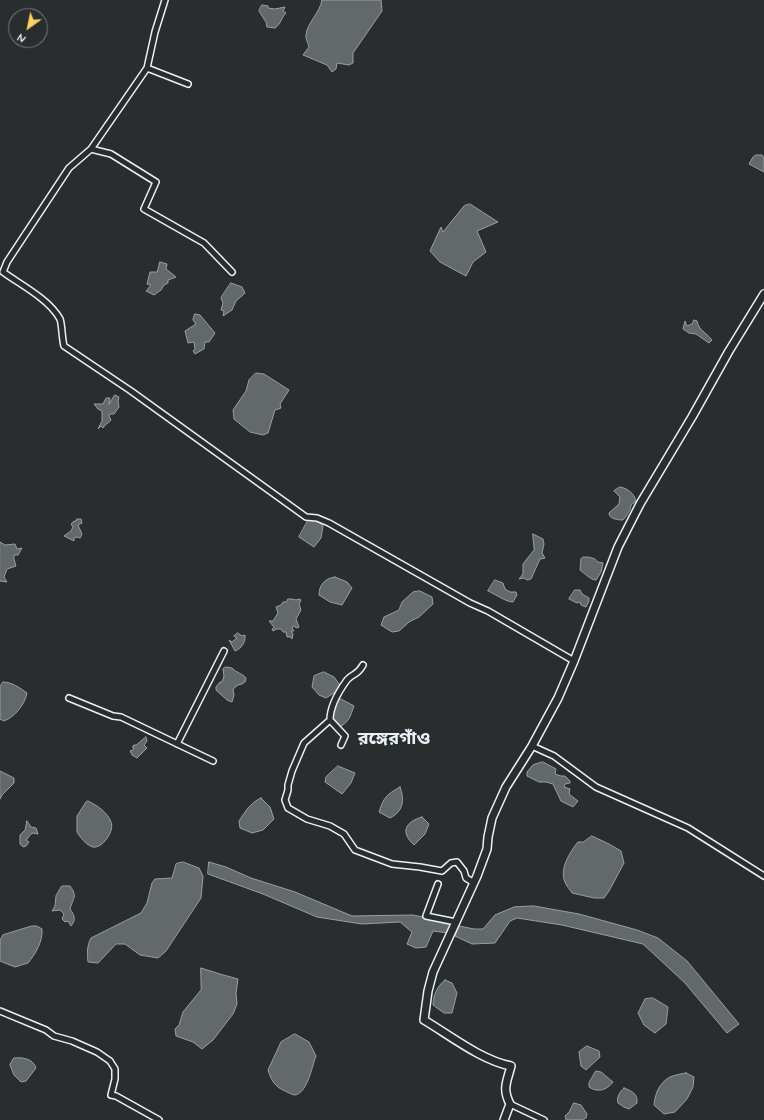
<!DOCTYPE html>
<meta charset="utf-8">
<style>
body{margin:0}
#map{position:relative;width:764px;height:1120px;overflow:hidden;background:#2a2d2e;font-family:Mynerve,sans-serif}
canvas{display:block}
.north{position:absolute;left:8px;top:8px;width:40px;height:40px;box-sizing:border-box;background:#2a2d2e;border:1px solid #767b7f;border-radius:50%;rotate:213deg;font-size:11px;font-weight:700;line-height:16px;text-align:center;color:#e8f1f8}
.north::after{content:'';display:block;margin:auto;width:14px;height:18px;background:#ffd166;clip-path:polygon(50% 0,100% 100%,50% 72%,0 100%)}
</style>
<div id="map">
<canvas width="764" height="1120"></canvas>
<div class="north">N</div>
</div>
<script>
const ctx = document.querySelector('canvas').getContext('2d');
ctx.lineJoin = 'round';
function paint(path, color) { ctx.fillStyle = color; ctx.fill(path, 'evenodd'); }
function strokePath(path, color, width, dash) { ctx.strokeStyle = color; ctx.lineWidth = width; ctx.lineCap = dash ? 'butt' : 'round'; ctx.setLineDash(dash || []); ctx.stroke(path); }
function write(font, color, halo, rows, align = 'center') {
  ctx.font = font + ' Mynerve,"Noto Sans Bengali",sans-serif'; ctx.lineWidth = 3.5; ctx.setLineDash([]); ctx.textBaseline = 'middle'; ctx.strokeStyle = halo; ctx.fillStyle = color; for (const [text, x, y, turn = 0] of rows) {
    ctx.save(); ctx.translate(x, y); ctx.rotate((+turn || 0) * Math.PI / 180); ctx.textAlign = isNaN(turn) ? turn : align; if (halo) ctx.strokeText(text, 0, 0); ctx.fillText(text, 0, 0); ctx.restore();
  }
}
const water = new Path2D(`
 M322,0h59l1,11 -29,42v10l-4,2 -12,-2 -1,6 -4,3 -5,-7 -24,-10 6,-8c-1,-4 -4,-9 -3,-12 1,-12 14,-22 16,-35z
 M262,5l6,1v2l7,1 10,-2 -2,4 3,2c-5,5 -5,11 -11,15l-8,-1 -1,-5 -7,-11z
 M756,155h6l2,3v14l-15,-8 4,-7z
 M470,204l28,18 -21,9 9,21 -13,10 -7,14 -26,-14 -10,-11 11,-24 2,5 21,-26z
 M160,262l7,2 -1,5 10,8 -8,3v3l-4,2 -3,5 -7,5 -8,-4 5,-6 -4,-1 3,-12h7z
 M231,283l11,4 3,6 -9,8 -4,9 -9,6 1,-5 -3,-1 2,-7 -2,-5z
 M195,314l5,1 15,18 -6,9h-4l-1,7 -9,5 -2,-3 2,-2 -1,-7 -6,1 -3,-12 11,-7 -3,-4z
 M694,320l3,1c2,10 9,11 15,19l-3,3 -13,-9 -7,-1 -6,-4 2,-8 2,5 5,-2z
 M256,373l8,1 25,16 -9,14 1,4 -6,2 -7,23 -5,2 -13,-3 -16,-13 -1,-9 13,-19 3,-11z
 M115,395l4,2 -1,4 1,6 -5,7h-4l-1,2 2,4c-3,4 -6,4 -8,8l-2,-2 -3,3 4,-8v-10l-4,-2 -4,-5h9l3,-6h4l-1,6z
 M620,487c7,1 14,6 16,14l-5,4c0,4 -4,11 -8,15 -5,0 -14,-1 -14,-7l10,-9 1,-7 -6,-6z
 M310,517l9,5 4,4 -2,12 -7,9 -15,-10z
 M77,519h4l1,4 -4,2 4,9 -2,4 -3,-1 -3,1v3l-10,-5 7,-5 2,-4 -2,-3 3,-3h2z
 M533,534l10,5 1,5 -2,9 3,5 -5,1 -9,20 -4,1 -3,-2 -5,1 4,-5v-10l11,-14z
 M0,542l5,3 10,-1 2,5 5,-1 -4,7h-4v4l2,7 -9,3 -3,8 3,5 -7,-1z
 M583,557c6,0 11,0 15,5l5,1 -2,9 -5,8c-5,0 -12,-7 -16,-10l1,-11z
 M335,577l12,5 5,6 -10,17 -12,-3 -11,-7c0,-10 6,-17 16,-18z
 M495,580l8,3 2,6 5,3h6l1,3 -4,7c-7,0 -18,-8 -25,-11z
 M575,590h5l2,4 7,4v3l-3,6 -5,-2 -1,-3 -3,1 -8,-4z
 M420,591l12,6 1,7 -14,13 -10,5 -10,9 -7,1 -11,-7 3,-8 15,-7 3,-8 11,-10z
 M288,599h4l4,1 3,-1 2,1 -2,4 2,6 -5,9 3,8 -2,1 -4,-2 -1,2 2,3h-3l2,3 -1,5 -1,-2h-4l-1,-5h-3l-2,-3h-5l-2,2 -2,-1 2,-3 -5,-6h4l5,-8 -2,-6 5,-2 2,-3h3z
 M238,633l4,3 3,-1c1,7 -4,14 -10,16l-6,-11 3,2 5,-4 -3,-2z
 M226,667l6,1c4,5 10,5 14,10l-1,4 -3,2 -4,1 -5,4 1,6 -2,7 -5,-2 -11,-10v-3l4,-5h2l2,-6 -1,-7z
 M324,672l10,5 6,8 -3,6 -11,7 -7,-3 -7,-8 2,-11z
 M3,682c9,0 17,6 24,11 -2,11 -12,24 -23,28l-4,-2v-32z
 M341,699l13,7c-4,11 -5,17 -17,22l-8,-12 4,-12z
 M146,737l1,4 -3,4 3,3 -10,10 -5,-3 -2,-4 3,-1 1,-3h-2l2,-2h2z
 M543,762l13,7 -1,5 6,2h4l5,5v2l-5,1 -1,3 6,2 -1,5 9,7 -5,6 -12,-6 -8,-17 -7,-2h-7l-12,-6v-4l6,-7z
 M338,766l17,7 -4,10 -9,11 -17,-12 1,-5z
 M0,771l14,7v5l-12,12 -2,4z
 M400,787c5,13 3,25 -10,31l-11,-6c5,-15 7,-17 21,-25z
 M261,798l9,9 4,12 -11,11 -11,3 -12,-5 -1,-7c6,-9 11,-18 22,-23z
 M88,801c9,4 20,12 23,21 4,9 -9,27 -18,25 -7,-2 -13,-10 -16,-15v-16l9,-14z
 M422,817l7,7 -4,10 -11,11c-14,-13 -9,-23 8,-28z
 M27,821l4,6 5,1 2,6 -6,-1 -6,7 3,2 -3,4 -3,1 -3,-3v-9l5,-5z
 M592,836l17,8 12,7 3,12 -15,28 -5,7h-10l-22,-5c-2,-4 -6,-7 -7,-11 -6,-13 5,-30 13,-40h5z
 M183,862l16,6 4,8 -2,22 -35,53 -8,7 -18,-3 -15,-11h-9l-18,19 -10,-1c-1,-9 -1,-17 3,-24l50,-25 6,-10 5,-20 3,-4 17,-1 4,-14z
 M209,862l17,5 25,11 44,14 57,24 61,-1 39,8 -3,10 -16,-2 -7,16 -10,1 -9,-4 5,-12 -12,-10 -38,2 -45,-7 -54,-23 -55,-20z
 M62,886h8c8,10 3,12 0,23 5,7 6,11 1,17l-3,-5 -3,1 -3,-3 2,-5 -4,-4 -8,1 3,-5 1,-10z
 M534,906l45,8 58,16 21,8 29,23 52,63 -12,9 -42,-50 -42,-39 -81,-19 -45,-7 -7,3 -15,22 -23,1 -17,-8 4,-10 15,3h9l12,-14 19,-8z
 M32,926h5l5,3c1,12 -6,24 -14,34l-13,4 -15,-6v-21l3,-5z
 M201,968l19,6 18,5 -2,14 1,11 -4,10 -20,26 -11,9 -9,-7 -17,-6 -1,-7 4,-4 4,-13 18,-22z
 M445,980l7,3 5,10 -5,20h-8l-11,-8c0,-9 4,-19 12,-25z
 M653,998l15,9 -2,17 -11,9 -11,-8 -6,-12 7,-14z
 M295,1034l14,8 7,14c-4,10 -9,39 -22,39 -3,-1 -7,-3 -9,-4 -10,-4 -14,-11 -17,-21l13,-28z
 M587,1046l12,5 1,6 -14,13 -5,-4 -2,-14z
 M14,1058c10,-1 19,1 22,10l-10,13 -5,1 -7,-7 -4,-10z
 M596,1071l5,1 12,10c-6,8 -15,11 -24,5v-4z
 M686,1073l8,4 -1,10 -6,12 -12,13 -11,2 -10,-9c1,-11 5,-22 16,-28 4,-2 11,-3 16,-4z
 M624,1088c8,3 14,6 13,15l-8,6 -5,-2 -6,-4c-2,-6 2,-11 6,-15z
 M574,1103l7,2 6,9 -1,4 -4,2h-16l-1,-4 4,-4z`);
paint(water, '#63686b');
strokePath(water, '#989fa3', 1);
const street = new Path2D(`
 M165,0l-10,32 -8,36 -56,81 -22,19 -62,94 -4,10c18,13 46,27 57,47 2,5 2,20 4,27l67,45 175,126 11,1 12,5 141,80 18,8 86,50
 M147,68l41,16
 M91,149l20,5 45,28 -12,27 60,34 28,29
 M69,698l44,18 8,1 92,44
 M330,720l-26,23 -12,28 -4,14v5l-3,10 3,8 19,11 23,7 14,8 11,16 37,14 28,3 22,4 9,-8 6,-1 7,9 2,7 5,3 3,1
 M177,744l47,-93
 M341,745l4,-9 -15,-16c0,-14 9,-29 17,-40 6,-7 10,-4 16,-15
 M532,746l22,10 42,31 92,41 76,48
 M438,884l-12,32 30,6
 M0,1011l46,19 8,6 18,5 25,11 13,9 5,8v10l-4,16 5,1 43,24
 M510,1104l34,16`);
const secondary = new Path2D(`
 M504,1120l6,-16c-8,-16 -3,-22 1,-38 -30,-6 -60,-30 -87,-46l4,-29 5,-19 44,-96 10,-27 1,-12 4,-19 14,-31 26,-41 26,-48 16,-37 44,-114 22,-43 52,-87 37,-66 35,-57`);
strokePath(street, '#e8f1f8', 8);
strokePath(secondary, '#e8f1f8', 10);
strokePath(street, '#2a2d2e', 5);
strokePath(secondary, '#2a2d2e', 7);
write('bold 18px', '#e8f1f8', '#2a2d2e', [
 ["রঙ্গেরগাঁও",394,740]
]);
</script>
